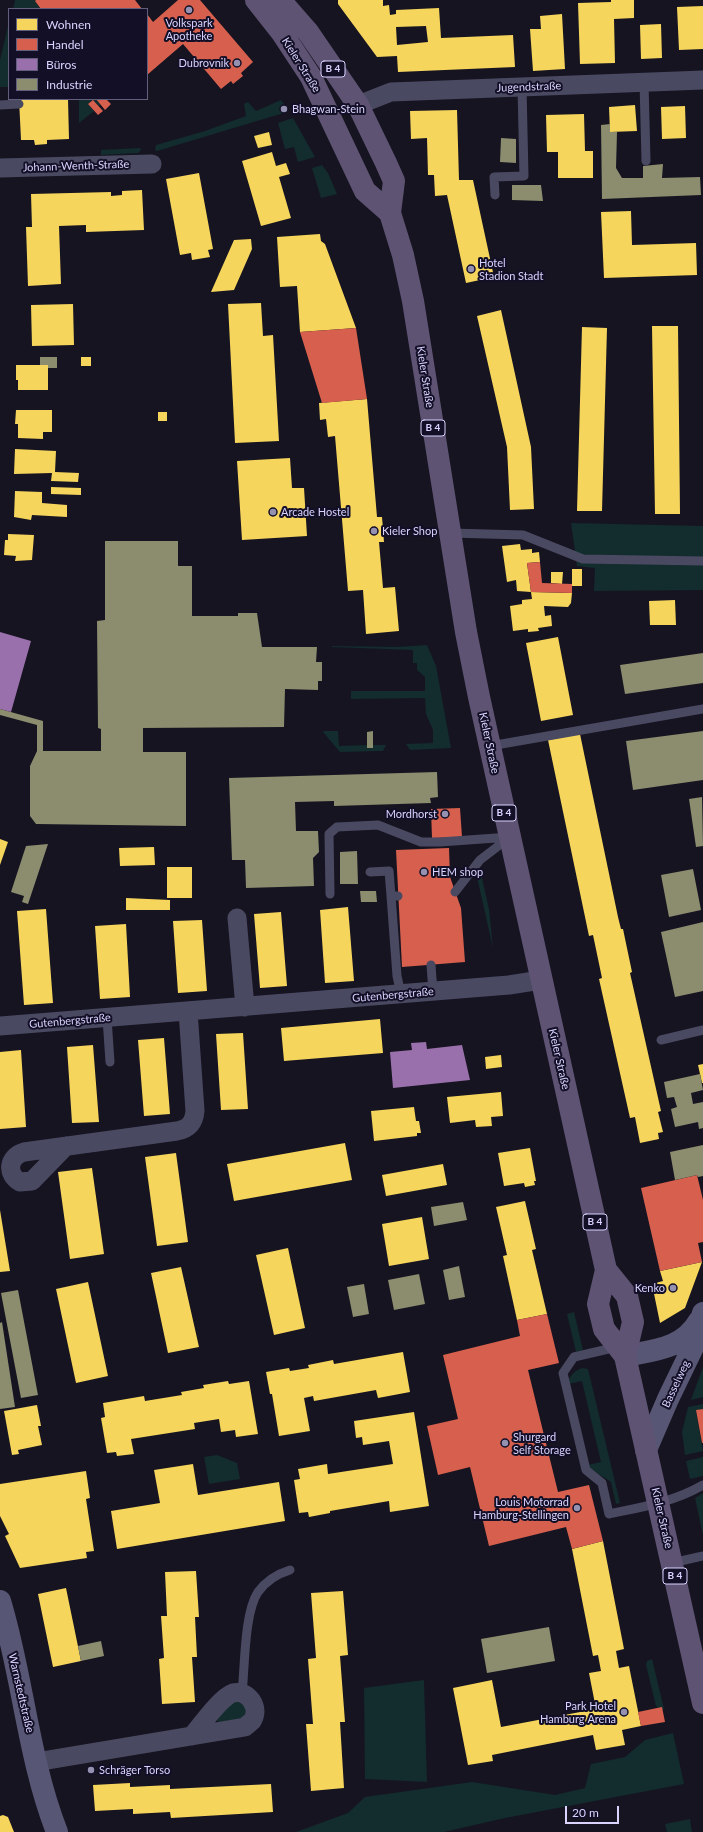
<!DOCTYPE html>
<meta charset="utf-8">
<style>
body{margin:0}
#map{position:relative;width:703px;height:1832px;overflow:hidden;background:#161421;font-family:Lato,sans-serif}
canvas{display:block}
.legend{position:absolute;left:8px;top:8px;width:140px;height:92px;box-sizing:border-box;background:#130f26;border:1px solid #625e7d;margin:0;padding:5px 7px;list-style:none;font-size:12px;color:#d9d4ff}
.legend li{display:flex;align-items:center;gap:8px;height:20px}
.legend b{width:20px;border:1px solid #625e7d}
.scale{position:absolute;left:565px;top:1806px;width:54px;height:18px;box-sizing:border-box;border:2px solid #d9d4ff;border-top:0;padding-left:5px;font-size:12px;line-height:14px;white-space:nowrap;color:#d9d4ff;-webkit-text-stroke:3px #130f26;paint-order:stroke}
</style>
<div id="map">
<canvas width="703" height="1832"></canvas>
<ul class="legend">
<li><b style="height:11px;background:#f6d55c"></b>Wohnen</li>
<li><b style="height:11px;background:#d6604d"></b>Handel</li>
<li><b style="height:11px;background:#9970ab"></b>Büros</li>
<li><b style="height:11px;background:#8c8c6e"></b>Industrie</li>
</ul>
<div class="scale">20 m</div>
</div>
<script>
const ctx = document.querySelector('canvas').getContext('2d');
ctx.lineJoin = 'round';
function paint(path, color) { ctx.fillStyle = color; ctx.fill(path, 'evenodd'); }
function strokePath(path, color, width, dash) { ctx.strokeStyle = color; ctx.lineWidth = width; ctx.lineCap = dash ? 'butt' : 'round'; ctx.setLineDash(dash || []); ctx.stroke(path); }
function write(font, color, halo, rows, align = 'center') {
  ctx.font = font + ' Lato,sans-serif'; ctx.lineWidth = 4; ctx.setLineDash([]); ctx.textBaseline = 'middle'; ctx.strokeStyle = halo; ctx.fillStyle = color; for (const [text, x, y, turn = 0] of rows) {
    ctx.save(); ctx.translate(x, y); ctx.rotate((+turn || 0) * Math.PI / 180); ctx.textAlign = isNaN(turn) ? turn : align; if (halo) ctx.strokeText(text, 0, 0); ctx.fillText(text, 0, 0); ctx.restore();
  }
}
paint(new Path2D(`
 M15,0h21l-1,1 6,8h-28z
 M9,22v65h-9v-27z
 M79,99h18l4,6 -2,1 -6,-6 -5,4 6,7 -15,12z
 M281,100l7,9 -1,3 -130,39 -2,-1 1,-5 49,-14 41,-15 -2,-12 4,-2 8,9z
 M293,118l22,39 -17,5 -4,-15 -9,2 -7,-26z
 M140,148l1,2 -3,3 -37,2v-5z
 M322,165l6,8 9,21 -16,4 -9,-30z
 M571,523l132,3v64l-109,1 1,-23 -18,-2z
 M427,645l9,21 15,82 -41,2 -4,-6 27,-1v-13l-7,-16 -1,-16 -74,1v-8h74v-14l-8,-7v-7h-4v-13l-81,-3v-1l65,1z
 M324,731h14l1,15 28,-1v3h6v-3h13l-3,6 -43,1 -17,-20z
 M481,874l8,35 4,39 -16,-71z
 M574,1312l9,38 -7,2 -9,-38z
 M703,1367v30l-12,3z
 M582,1368l6,1 32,134 -4,1 -5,-22 -22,-14 -1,-3 13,-3 -19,-81 -14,3c1,-8 6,-13 14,-16z
 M703,1404v5l-7,2 7,40 -18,4 -3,-23 6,-25z
 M217,1455l20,8 3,16 -31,5 -5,-27z
 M703,1457v19l-13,3 -4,-18z
 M703,1493v42l-8,-37z
 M652,1659l12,50 -3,1 -5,-4 -10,-41 1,-4z
 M424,1680l3,102 -62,-3 -1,-91z
 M239,1701l7,6 -1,8 -3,4 -24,3 -1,-2c3,-8 14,-18 22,-19z
 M673,1733l11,51 -179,34 -61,14h-148l52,-19 17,-16 107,-15 83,13 30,-7 6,-24 34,-7 20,-17z
 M690,1819l2,13h-25l-2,-8z`), '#132c2d');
paint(new Path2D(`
 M338,0h45v6l6,-1 1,10 6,-1v-4l43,-2 2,30 72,-3 2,32 -117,5 -1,-16 -20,1 -39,-53zM426,26l2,16 -31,3 -1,-18z
 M611,0h23v18l-20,1 1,44 -35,1 -2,-61 33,-1z
 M703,6v43l-24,1 -2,-43z
 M562,14l3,55 -32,2 -3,-42h11l-1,-13z
 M661,24l1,34 -21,1 -1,-34z
 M19,99h49l1,40 -22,1v4l-12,1 -1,-5h-13z
 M635,105l2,26 -27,1 -1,-25z
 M685,106l1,32 -24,1 -1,-32z
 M457,110l2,70h14l21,97 -28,6 -19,-88 -12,1 -1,-21h-6l-1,-37 -16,1 -1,-28z
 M584,114l1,37h8v27h-35v-26h-11l-1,-37z
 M269,132l3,13 -14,3 -4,-12z
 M272,152l4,14 10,-3 4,11 -11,3 12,41 -30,8 -19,-65z
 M199,173l14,76 -5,1 2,7 -18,3 -1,-7 -11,2 -14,-76z
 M142,190l2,40 -58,2v-7l-27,1 2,58 -33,2 -2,-59h6l-1,-33 80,-2v4l11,-1v-4z
 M631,211l1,34 64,-2 1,32 -93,3 -3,-66z
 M320,234l1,7 4,3 31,84 -56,4 -3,-46 -17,1 -3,-50z
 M251,239l1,10 -18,41 -23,2 23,-52z
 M261,303l2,33 10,-1 6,106 -44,2 -7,-139z
 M73,304l1,41 -42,1 -1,-41z
 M501,310l30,137 3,62 -24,1 -3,-63 -30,-131z
 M652,326h26l2,188h-25z
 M582,327l25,1 -5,183h-25z
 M81,357h10v9h-10z
 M16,365h32v25h-30v-10h-2z
 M367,399l10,118h5l1,12 1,13h-5l4,46 12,-1 4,44 -33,3 -3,-44 -15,1 -13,-155 -7,1 -2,-18 -6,1 -1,-17z
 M16,410h36v22h-9v7l-25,-1v-14h-3z
 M158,412h9v9h-9z
 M15,449l41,2 -1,21 24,1 -1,9 -27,-1 1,-8 -38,1z
 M290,458l2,30h12l3,48 -65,4 -5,-79z
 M51,487l30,1v7l-30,-1z
 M15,491l27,1v11l25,2v12l-35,-2 -1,5 -17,-3z
 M8,534l26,1 -2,25 -17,1 1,-5 -12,-1 1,-15h3z
 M520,544l1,6 11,-1v4l7,-1 1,10 -13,1 4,29 -14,-1 -1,-11 -9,2 -5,-36z
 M572,569h10v17h-10z
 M551,572h12l-1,12 -11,-1z
 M531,592l41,1 -1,10 -3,4 -24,-1 1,10 6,-1 1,11 -14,2 1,3 -11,1v-3l-15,2 -3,-25 12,-2v-4l10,-1z
 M675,600l1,25h-26l-1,-24z
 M558,637l15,78 -32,6 -15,-78z
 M580,734l38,183 3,12h2l9,43 -2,1 31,138 -3,1 5,20 -5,1 1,6 -19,4 -5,-26 -5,1 -31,-139 3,-1 -9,-43 -4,1 -41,-196z
 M0,839l8,3 -8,23z
 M154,847l1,18 -35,1 -1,-18z
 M167,867h25v31h-25z
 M126,898l44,2v10h-44z
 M348,907l6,74 -29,2 -5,-73z
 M46,909l7,94 -29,2 -7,-94z
 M281,912l6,74 -27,2 -6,-74z
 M202,920l5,71 -29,2 -5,-72z
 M126,924l4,73 -30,2 -5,-73z
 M380,1019l3,34 -99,8 -3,-33z
 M243,1033l5,76 -27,1 -5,-76z
 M164,1038l6,76 -26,2 -6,-76z
 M93,1045l6,77 -27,1 -5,-76z
 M21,1050l5,77 -26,2v-77z
 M501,1055l1,12 -16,2 -1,-12z
 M703,1064v19h-1l-4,-18z
 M501,1092l2,24 -12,1 1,9 -16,1 -1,-7 -25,3 -3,-26z
 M414,1107l2,14h3l2,12h-4v3l-43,5 -3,-30z
 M345,1143l7,37 -118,21 -7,-37z
 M530,1148l6,33h-2l1,4 -10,2 -1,-4 -20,3 -6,-33z
 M176,1153l12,89 -31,4 -12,-89z
 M443,1164l4,21 -61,11 -4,-21z
 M92,1168l12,86 -34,5 -12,-87z
 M525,1201l11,48 -4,1 15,64 -30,6 -14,-64 4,-1 -11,-48z
 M0,1210l10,61 -10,1z
 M422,1217l7,42 -40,7 -7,-42z
 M288,1248l17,80 -31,7 -18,-80z
 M702,1262l-17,46 -25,15 -8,-39 11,-3 -3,-10z
 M181,1267l18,80 -31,6 -17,-80z
 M88,1282l20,94 -32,7 -20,-94z
 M403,1352l7,40 -32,6 -2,-8 -62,11 -1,-5 -9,2 6,33 -31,5 -7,-42h-2l-4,-22 23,-4 1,3 19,-3 -1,-3 25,-5 1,4z
 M228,1381l1,3 20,-3 9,53 -22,3 -1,-7 -14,2 -2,-13 -25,4 1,6 -64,10 3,15 -17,2 -1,-4 -9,1 -6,-35 4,-1 -2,-14 41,-7 1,5 37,-6 -1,-3 23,-4 -1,-3z
 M37,1405l4,21h-3l4,19 -24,5 1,4 -7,1 -8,-44z
 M414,1412l15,94 -39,6 -1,-11 -59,10v2l-21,4 -1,-5 -9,1 -5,-33 6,-1 -2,-10 29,-5 1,10 65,-10 -4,-23 -26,4 -1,-8 -6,1 -2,-17z
 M193,1464l5,31 81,-13 6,39 -168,28 -6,-38 49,-8 -6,-33z
 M86,1471l4,27 -4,1 8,52 -8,1 1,6 -67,10 -15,-32 4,-2 -9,-18v-32z
 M603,1541l21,108 -8,2 3,17 10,-2 12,60 -19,4 3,15 -29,5 -3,-15 -101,20 1,6 -25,4 -15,-77 39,-8 9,47 95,-18 -7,-36 12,-2 -3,-16 -5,1 -21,-107z
 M196,1571l3,46h-4l2,40h-5l3,45 -33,2 -3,-45 5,-1 -3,-42h6l-2,-44z
 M66,1588l15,73 -28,6 -15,-73z
 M343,1591l5,64 -8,1 5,66h-5l4,66 -33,3 -5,-67h7l-5,-65 8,-1 -5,-65z
 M130,1783v4l40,-2v4l101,-5 2,28 -102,6 -1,-6 -37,2v-5l-38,2 -2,-26z
 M3,1815l5,2 6,15h-14v-16z`), '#f6d55c');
paint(new Path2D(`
 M36,0h99l7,9h-101l-6,-8z
 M178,0h22l53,62 -12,11 2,3 -10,8 -2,-3 -10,8 -38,-45 -36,31v-61l6,8z
 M96,99h10l5,5 -6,6z
 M93,100l10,11 -5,4 -10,-11z
 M356,328l11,71 -45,4 -22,-71z
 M540,562l2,21 30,1v9l-41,-1 -4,-29z
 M460,808l2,29 -30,1 -1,-29z
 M449,848l1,29 11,31 4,54 -63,5 -6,-117z
 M697,1175l6,25v42l-5,1 4,19 -42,9 -19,-83z
 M547,1314l12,49 -31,7 30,122 31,-7 14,56 -31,8 -6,-22 -77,19 -19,-79 -32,8 -11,-49 31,-7 -15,-64 77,-19 -3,-16z
 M703,1409v34h-1l-6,-33z
 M662,1707l3,15 -24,4 -3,-14z`), '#d6604d');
paint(new Path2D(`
 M0,632l31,9 -20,71 -11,-3z
 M426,1042l1,7 35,-4 8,35 -77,8 -3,-36 22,-2 -1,-7z`), '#9970ab');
paint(new Path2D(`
 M610,124v8h7l-1,36 6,10h21v-12l20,-2 -1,14 38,-1 1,18 -99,4 -1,-74z
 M501,138l15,1v24l-16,-1z
 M512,185h29l2,16 -31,-1z
 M40,357h17v11h-9v-3h-8z
 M105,541h73v25h14v50h46v-3h19l5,34h55l-1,15h6v19h-4v9l-33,-1 -1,38 -141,1v24h43v74l-150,-2 -6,-8v-50l7,-15v-26l-37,-10v-6l43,12v30h58v-22l-3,-1 -1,-107 8,-1z
 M703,653v30l-78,11 -5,-29z
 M373,731v17h-6v-16z
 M703,731v49l-70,10 -7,-49z
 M437,772l1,25 -8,1 1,5 -97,3v-5l-39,1 1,29h22l1,21 -6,6 1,28 -68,2 -1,-28h-13l-3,-82z
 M702,797l1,49 -7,1 -7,-48z
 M48,844l-20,60 -6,-2 2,-6 -13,-4 15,-46z
 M357,851l1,33h-18v-32z
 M693,869l8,41 -32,7 -8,-42z
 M360,891h16l1,11h-16z
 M703,922v69l-28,6 -14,-65z
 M700,1074l3,16 -12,3 2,11 10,-2v26l-4,1 -1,-7 -23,5 -4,-18 6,-2 -3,-10 -7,1 -3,-16z
 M703,1145v31l-5,1 -1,-2 -22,5 -5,-28z
 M463,1202l4,18 -33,6 -3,-19z
 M459,1266l6,31 -16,3 -6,-30z
 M419,1274l6,30 -31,6 -6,-30z
 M364,1284l5,30 -16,3 -6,-30z
 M18,1290l20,105 -17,3 -20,-105z
 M2,1322l13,85 -15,2v-86z
 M549,1627l6,34 -68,12 -6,-34z
 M101,1641l3,15 -23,5 -3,-15z`), '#8c8c6e');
strokePath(new Path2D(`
 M644,82l2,79
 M0,105l19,-1
 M495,195l-1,-18 30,-1 -2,-89
 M450,533l73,2 60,24 120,2
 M490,746l213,-37
 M370,872l19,-1 2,25h7
 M330,894l-1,-60 8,-7 41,-2 43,17h19l70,-5 -30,23 -25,32
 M391,896l6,80 4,18
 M431,965l2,27
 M107,1018l3,44
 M661,1040l42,-10
 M617,1347l-43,10 -11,16 23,97 16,13 7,31c33,-7 65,-12 94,-29
 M672,1563l31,-7
 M242,1693c3,-26 2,-80 16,-101 8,-11 19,-18 32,-22`), '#4a4962', 9);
strokePath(new Path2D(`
 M358,105l33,-13 312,-12
 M0,168l152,-4
 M237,918l8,89
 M0,1026l509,-41 32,-5
 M66,1146l-34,35 -12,1c-14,-8 -12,-25 4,-30l153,-21c12,-2 17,-9 18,-20l-7,-100
 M36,1762l209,-35c2,-2 5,-4 7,-6 9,-13 -4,-32 -19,-28 -12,4 -32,32 -41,43`), '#4a4962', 19);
strokePath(new Path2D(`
 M625,1356c29,-6 58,-7 74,-35
 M646,1450l22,-51 26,-54 9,-32
 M0,1601c23,76 28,157 57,231`), '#575674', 22);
strokePath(new Path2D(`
 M256,0l26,33 29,44 54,114 25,22
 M280,0l28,32 50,73 28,58 8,18 -4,32 13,42 10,46 53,331 13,65 127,573 21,26 6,26 -8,34 78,347
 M606,1270l-8,34 6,25 21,27`), '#5e5373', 22);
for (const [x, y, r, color] of [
 [189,10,4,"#9591b1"],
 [237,63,4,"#9591b1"],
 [284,109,4,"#9591b1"],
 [471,269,4,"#9591b1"],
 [273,512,4,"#9591b1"],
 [374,531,4,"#9591b1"],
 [445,814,4,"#9591b1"],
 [424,872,4,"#9591b1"],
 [673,1288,4,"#9591b1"],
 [505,1443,4,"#9591b1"],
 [577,1508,4,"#9591b1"],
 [624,1712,4,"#9591b1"],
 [91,1770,4,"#9591b1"]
]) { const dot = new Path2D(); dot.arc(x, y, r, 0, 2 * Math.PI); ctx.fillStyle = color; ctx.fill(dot); strokePath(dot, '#130f26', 1.5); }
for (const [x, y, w] of [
 [333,69,24],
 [433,428,24],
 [504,813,24],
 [595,1222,24],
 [675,1576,24]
]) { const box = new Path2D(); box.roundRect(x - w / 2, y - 8, w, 16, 3); ctx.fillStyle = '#130f26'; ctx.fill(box); strokePath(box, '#d9d4ff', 1); }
write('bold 10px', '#d9d4ff', null, [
 ["B 4",333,69],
 ["B 4",433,428],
 ["B 4",504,813],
 ["B 4",595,1222],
 ["B 4",675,1576]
]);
write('11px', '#d9d4ff', '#130f26', [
 ["Volkspark",189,23,"center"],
 ["Apotheke",189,36,"center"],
 ["Dubrovnik",229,63,"right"],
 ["Bhagwan-Stein",292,109],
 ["Hotel",479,263],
 ["Stadion Stadt",479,276],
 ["Arcade Hostel",281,512],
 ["Kieler Shop",382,531],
 ["Mordhorst",437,814,"right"],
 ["HEM shop",432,872],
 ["Kenko",665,1288,"right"],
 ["Shurgard",513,1437],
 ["Self Storage",513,1450],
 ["Louis Motorrad",569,1502,"right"],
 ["Hamburg-Stellingen",569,1515,"right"],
 ["Park Hotel",616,1706,"right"],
 ["Hamburg Arena",616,1719,"right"],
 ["Schräger Torso",99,1770]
], 'left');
write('11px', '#d9d4ff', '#130f26', [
 ["Kieler Straße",301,65,58],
 ["Jugendstraße",529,87,-2],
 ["Johann-Wenth-Straße",76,166,-2],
 ["Kieler Straße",425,377,81],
 ["Kieler Straße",489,743,78],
 ["Gutenbergstraße",393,995,-5],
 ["Gutenbergstraße",70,1021,-5],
 ["Kieler Straße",559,1059,77],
 ["Basselweg",676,1384,-65],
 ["Kieler Straße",662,1518,77],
 ["Warnstedtstraße",21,1693,77]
]);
</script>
